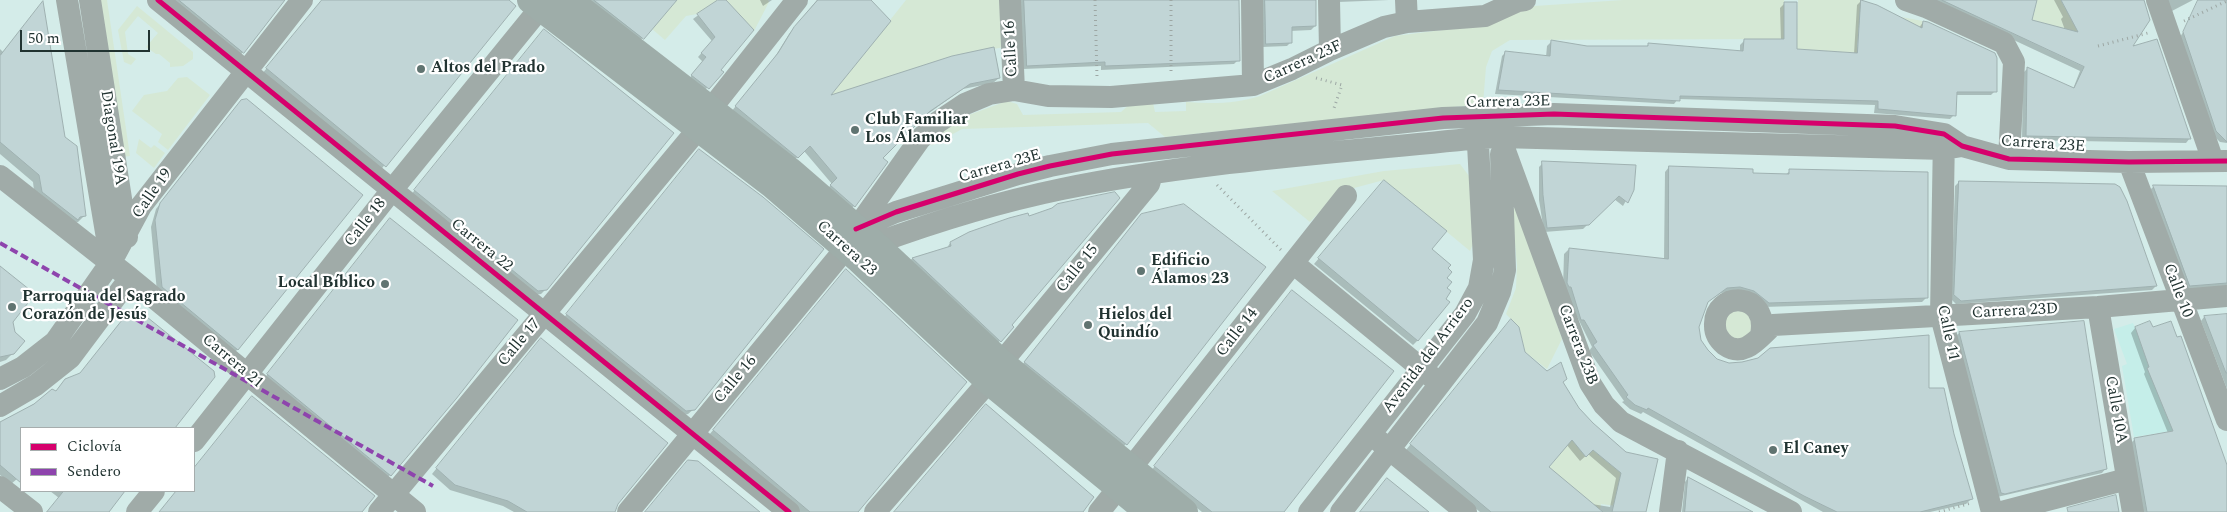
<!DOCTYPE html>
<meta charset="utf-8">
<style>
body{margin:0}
#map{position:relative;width:2227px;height:512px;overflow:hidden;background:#d4ece9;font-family:Spectral,serif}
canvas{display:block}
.legend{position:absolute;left:20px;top:427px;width:175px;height:65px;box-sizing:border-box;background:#fff;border:1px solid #a6adad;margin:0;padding:6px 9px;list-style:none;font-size:15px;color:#213331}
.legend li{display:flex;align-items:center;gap:10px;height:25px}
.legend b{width:25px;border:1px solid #a6adad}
.scale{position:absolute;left:20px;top:30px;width:130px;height:22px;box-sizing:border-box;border:2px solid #213331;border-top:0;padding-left:6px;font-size:15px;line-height:18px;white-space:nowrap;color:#213331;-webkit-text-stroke:4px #fff;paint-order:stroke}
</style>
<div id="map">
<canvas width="2227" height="512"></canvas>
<ul class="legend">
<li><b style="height:6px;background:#d6006c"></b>Ciclovía</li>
<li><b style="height:6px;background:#8e44ad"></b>Sendero</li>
</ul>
<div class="scale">50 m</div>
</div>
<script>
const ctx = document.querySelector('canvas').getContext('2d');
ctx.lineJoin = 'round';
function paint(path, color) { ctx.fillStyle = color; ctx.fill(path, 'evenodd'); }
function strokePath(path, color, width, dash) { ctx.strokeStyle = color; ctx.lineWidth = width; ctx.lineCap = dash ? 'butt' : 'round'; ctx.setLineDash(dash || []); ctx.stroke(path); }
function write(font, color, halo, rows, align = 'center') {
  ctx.font = font + ' Spectral,serif'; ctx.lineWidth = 4.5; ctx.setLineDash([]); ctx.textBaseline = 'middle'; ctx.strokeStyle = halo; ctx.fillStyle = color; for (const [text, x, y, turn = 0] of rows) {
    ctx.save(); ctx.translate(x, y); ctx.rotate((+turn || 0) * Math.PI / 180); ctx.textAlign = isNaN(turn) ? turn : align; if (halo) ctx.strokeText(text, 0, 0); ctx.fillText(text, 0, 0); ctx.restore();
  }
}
paint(new Path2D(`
 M2150,321l3,6 18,-6 6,16 4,-1 31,85 -21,7 -57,9 -12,-71 5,-2 -13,-35 19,-6 2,4z`), '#c5eee9');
paint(new Path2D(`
 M99,0h8l23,156 -7,1z
 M677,0h41l-21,14 -11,2 -21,24 -13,-11z
 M726,0h42l1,2 -15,29z
 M906,0h97l2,47 -53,9 -143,66z
 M1623,0h161l1,37 12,-1 1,-36h63l-4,47 41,4 3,-34 22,4 -4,45 -37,-11 -112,-8 1,-8 -261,1 -18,11 -6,16 -3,37 -318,33 -17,-14 -186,6 -31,17 11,-17 24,-13 41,-15 10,3 6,11 98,-3 9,-8 23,-1 2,9 31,-1v-9c25,2 50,2 74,-6l135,-60 87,-11 38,-18z
 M2032,0h29l4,8 21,13 5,16 -59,-17 5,-18z
 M137,6l56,46v7l-10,7 -13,1v-4l-11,-9h-3l-10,-7 12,-14 -20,-17 -13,16 3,22 8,5 -5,6 -7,-3 -6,-32z
 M187,77l23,18 -42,55 -10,-8 4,-8 -30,-23 12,-16 23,-4 11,-13z
 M139,139l12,9 3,-3 11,8 -11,15 -18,-15z
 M1460,164l15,20 -2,60 -3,7 -86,-71 -45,12 -29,30 -38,-31 112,-20z
 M1514,197l48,142 -15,30 -22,-17 -6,-25 -13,-13 10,-26 1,-23 -4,-44z
 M1724 325a14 14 0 1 1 28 0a14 14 0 1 1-28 0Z
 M1562,427l24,30 7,-7 28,23 -3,15 32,7 -3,15 -46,-6 -1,6 -51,-42 14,-18z`), '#d5e8d5');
paint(new Path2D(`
 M169,0h116l-46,57z
 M322,0h185l-127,171 -118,-97z
 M583,0h92l-37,43z
 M719,0h6l-6,70 -15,22 -16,-12 15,-18 -5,-5 14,-16 -19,-22z
 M760,0h12l-9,6z
 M817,0h52l-42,98 172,-20 -6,5 -30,6 -41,29 -41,40 -27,48 -6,5 -23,-20 7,-7 -28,-33 -12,11 -61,-50 42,-52 16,-26z
 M1020,0h218v60l-4,4 -133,6v-4l-78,3z
 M1259,0h57l-1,26 -4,4 -21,1 1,11 -4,4 -25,1z
 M1336,0h53l-51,2z
 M1928,0h101l2,20 34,10 -4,-11 2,-2 -9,-17h90l-14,48 60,90 -4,5 -164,-3 1,-67 4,-4 46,20 7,-18z
 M2165,0h28l-23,12z
 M1861,1l58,27 4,-6 72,69 -4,4h-35l-2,20 -4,4 -76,-6 1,-8 -197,-6 -4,5 -179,-10 7,-38 4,-4 40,5 1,-11 4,-4 36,5h59l2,-2 92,7v-7l4,-4h37l-1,-33 4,-4 12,46 58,4 3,-49z
 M42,3l22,134 21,78 -7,7 -4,1 -39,-24 -2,-17 -33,-28v-105l3,3z
 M2227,9v134l-7,-1 -7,-7 -33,-98 7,-11z
 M539,36l7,253 -5,5 -8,1 -123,-99z
 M241,101l-3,248 -5,5 -76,-62 -6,-65 5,-18z
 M694,156v253l-6,5 -8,2 -118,-96z
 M1543,163l89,27 -9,16 -9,-7 -31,30 -39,3 -5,-32v-33z
 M1669,167l83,8h33l5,-4 137,126 -5,5 -158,5 -29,-15 -14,1 -15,10 -8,23 2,15 16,19 12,4 200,25 25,45 18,65 -5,5 -36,8h-107l-180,-100 -2,2 -11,-5 -8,-7 2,-1 -35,-50 3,-4 -29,-59 1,-34 5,-5 95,10 1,-87z
 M1959,182l197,104 -4,4 -196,14 -5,-5 4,-113z
 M1379,187l67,81v10l-28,62 -5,5 -99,-81z
 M2153,187h74v99l-41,3 -36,-99z
 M1135,222l-9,222 -6,6 -101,-81z
 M385,225l6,249 -5,5 -123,-99z
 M950,243l60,82 -13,20 -88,-84 4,-3 34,-10z
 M0,268l12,53 1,32 -7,7 -6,2z
 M842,275l14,237h-57l-90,-77z
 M1288,296l-6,216h-80l-51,-41z
 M2227,315v74l-26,-68 3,-4z
 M2149,323l78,145v44h-85l-11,-69 4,-4 33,-6 -24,-59 1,-2 -14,-39 4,-5z
 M1506,326l18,27 38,30 16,26 14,15 53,88h-165l-74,-62zM1566,444l14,17 8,-7 28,24 -6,29 -18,-3 -44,-36z
 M1959,333l147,135 -4,5 -105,24 -42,-160z
 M536,345l81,158 -3,9h-100l-11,-6 -53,-16 -18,-16z
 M214,377l-41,51h-152v54l-4,-3 -6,5 -11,-9v-52l55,-31z
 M1688,478l63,34h-69l3,-30z
 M50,491h74l-17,21h-60l12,-14z`), '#0003');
const building = new Path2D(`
 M179,0h106l-41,53z
 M322,0h187l7,6 -130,161 -120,-99z
 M594,0h83l-33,39z
 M718,0h8l28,30 -33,40 3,2 -15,17 -18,-14 15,-18 -5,-4 14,-16 -18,-23z
 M818,0h53l20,21 -60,74 121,-39 42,-9 6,31 -30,6 -41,28 -46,46 5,4 -33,45 -25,-22 7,-7 -27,-32 -12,12 -63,-52 43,-53 16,-26z
 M1024,0h215l1,61 -135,5v-4l-78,4z
 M1265,0h51v26l-24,1v16l-26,1z
 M1861,0l16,5 45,23 1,-7 5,1 67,31 2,5v34h-40l-1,24 -78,-7v-8l-198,-5v5l-182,-11 7,-39 45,5 1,-16 36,6h61v-3l95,8 1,-12h40v-37h13v47l60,4z
 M1942,0h95l-5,20 46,12 -17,-32h83l6,20 -17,26 24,-7 34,100 -165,-3 1,-69 47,21 10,-21z
 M2198,0h29v142l-11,-11 -33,-99z
 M43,1l22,136 12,9 9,70 -6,1 -2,3 -36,-28 -3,-17 -39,-33v-86z
 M544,29l130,104 -127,157 -9,1 -124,-101z
 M247,99l116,96 -125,155 -76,-63 -7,-67 5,-17 81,-103z
 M699,149l64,48 61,52 -129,161 -9,1 -120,-97z
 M1542,161l94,4 -2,25 -6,13 -9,-7 -30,29 -42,3 -4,-33z
 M1669,166l84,3v4l36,1v-5l139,3v126l-159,5 -15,-12 -14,-4 -13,1 -19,14 -9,25 2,13 7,10 9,9 12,4 13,-1 16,-4 12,-10 159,-13v53h15l10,46 19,65 -53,13h-83l-33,-16 -156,-88 -1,2 -12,-5 -9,-8 2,-2 -35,-50 4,-3 -13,-22h-3l-10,-33h-2l-2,-4 2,-35 99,11z
 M1384,180l63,51 -15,18 19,16 -3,3 4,4 -5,6 5,4 -5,6 4,3 -5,8 4,3 -32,39 -100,-83z
 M1959,181l156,3 5,3 7,14 30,85 -196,15 -7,-6z
 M2153,185l74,1v97l-37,3z
 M1115,192l5,6 -108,127 2,2 -13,15 -89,-84 39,-12 -1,-4 19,-10 40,-14 19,-5 1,3 23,-8 5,-4z
 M1184,204l82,63 -139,178 -103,-83 117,-148z
 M390,218l128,102 -62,79 -65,77 -124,-102z
 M0,266l35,28 -22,28 2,10 10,9 -11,13 -14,3z
 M846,269l121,113 -109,130h-48l-97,-82z
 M1292,290l102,81 -110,141h-72l-58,-46z
 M137,309l77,62 1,6 -40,51h-154v55l-21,-18v-43l34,-18 18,-15 4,2 9,-12 15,-6 50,-63z
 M2227,314v59h-1l-22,-57z
 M1511,319l8,8 6,25 22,19 14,-9 6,17 -4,3 16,26 14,15 33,29 32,7 -12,53h-34l9,-39 -28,-23 -7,7 -14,-17 -23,27 54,45h-112l-81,-68z
 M2084,321l23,148 -102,25 -4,-1 -42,-161z
 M2150,321l3,6 18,-6 6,16 4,-1 46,129v47h-80l-13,-74 39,-7 -26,-63 2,-1 -14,-40z
 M541,338l127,105 -50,61 -3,8h-88l-19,-11 -53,-16 -19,-17z
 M252,396l123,100 -13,16h-203l17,-21h18v-23z
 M986,404l108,93 -11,15h-189z
 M688,460l10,1 62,51h-115z
 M1688,477l30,16 35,19h-68z
 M1387,478l42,34h-69z
 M64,491h61l-16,21h-62z
 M2116,495l3,17h-51l-1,-4z`);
paint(building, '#c1d5d6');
strokePath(building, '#9fb1b1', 1);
strokePath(new Path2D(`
 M1095,0l2,78
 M1171,0v73
 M2184,21l43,-20
 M2098,46l50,-13
 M1316,78l26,7 -9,26
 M1217,185l64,65
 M1939,512l32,-9`), '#9da7a4', 3, [1, 4]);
strokePath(new Path2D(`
 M67,0l44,262
 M90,0l37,237
 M158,0l631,512
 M1010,0l4,90
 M1252,0l1,85
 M1329,0l1,50
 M1406,0l1,22
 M1906,0l20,7 78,36 10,19 -5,97
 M2157,0l56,161
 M710,110l87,-110
 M1944,135l-3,181 51,196
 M1500,137l90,246 14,22 17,17 170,90
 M2129,162l98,258
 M0,176l130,102 285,234
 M856,229l40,-17 122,-38 32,-8 62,-12 331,-36 111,-4 341,12 49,8 18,12 47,13 120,3 98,-1
 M856,229l64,-90 18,-17 27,-18 24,-10 25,-4 34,6 63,1 142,-12 39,-16 38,-19 54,-23 23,-5 78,-6 33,-15 7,-1
 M874,244c60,-22 125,-42 188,-55 136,-28 277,-36 416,-51l22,-1 444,12 18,-3
 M1293,263l140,115
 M2098,307l35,205
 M1761,335c9,-44 -48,-45 -46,-9 0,8 4,14 10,19 20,14 35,-9 48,-20l325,-18 129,-11
 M1001,363l148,-179 3,-10
 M0,379l23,-12 32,-25 56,-80 30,-56 161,-206
 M0,406l36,-21 34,-27 60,-80
 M194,441l198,-251 149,-183
 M1379,441l87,71
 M1131,468l215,-272
 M0,487l32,25
 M137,512l17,-21
 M379,512l320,-384
 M628,512l218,-264
 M875,512l114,-131
 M1099,512l20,-25
 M1309,512l156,-198 14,-26 5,-28 -7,-135
 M1341,512l146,-189 13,-31 5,-22 -4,-116
 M1670,512l8,-61
 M2002,512l125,-33`), '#a0aba8', 22);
strokePath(new Path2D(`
 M531,0l242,185 87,75 129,121 160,131
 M568,0l223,172 83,72 127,119 183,149`), '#9eada9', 28);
strokePath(new Path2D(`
 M0,243l433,243`), '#8e44ad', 4, [8, 4]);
strokePath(new Path2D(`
 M158,0l631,512
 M856,229l40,-17 122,-38 32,-8 62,-12 331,-36 111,-4 341,12 49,8 18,12 47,13 120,3 98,-1`), '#d6006c', 5);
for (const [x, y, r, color] of [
 [421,69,5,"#607471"],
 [855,130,5,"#607471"],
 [1141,271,5,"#607471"],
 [385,284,5,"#607471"],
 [12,307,5,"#607471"],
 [1088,325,5,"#607471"],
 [1773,450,5,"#607471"]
]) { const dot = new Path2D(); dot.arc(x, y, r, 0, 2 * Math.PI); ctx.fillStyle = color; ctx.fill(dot); strokePath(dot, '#fff', 2); }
write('16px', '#213331', '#fff', [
 ["Calle 16",1012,49,-93],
 ["Carrera 23F",1303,63,-24],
 ["Carrera 23E",1508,103,-1],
 ["Diagonal 19A",112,138,81],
 ["Carrera 23E",2043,145,4],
 ["Carrera 23E",1000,167,-16],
 ["Calle 19",153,194,-55],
 ["Calle 18",366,223,-52],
 ["Carrera 22",481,246,39],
 ["Carrera 23",846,249,42],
 ["Calle 15",1078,269,-51],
 ["Calle 10",2177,291,69],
 ["Carrera 23D",2015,312,-3],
 ["Calle 14",1238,333,-52],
 ["Calle 11",1947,333,78],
 ["Calle 17",520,343,-50],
 ["Carrera 23B",1577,345,69],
 ["Avenida del Arriero",1429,356,-53],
 ["Carrera 21",232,362,40],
 ["Calle 16",736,380,-50],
 ["Calle 10A",2115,410,80]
]);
write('bold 16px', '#213331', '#fff', [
 ["Altos del Prado",431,69],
 ["Club Familiar",865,121],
 ["Los Álamos",865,139],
 ["Edificio",1151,262],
 ["Álamos 23",1151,280],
 ["Local Bíblico",375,284,"right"],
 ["Parroquia del Sagrado",22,298],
 ["Corazón de Jesús",22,316],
 ["Hielos del",1098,316],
 ["Quindío",1098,334],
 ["El Caney",1783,450]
], 'left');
</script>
